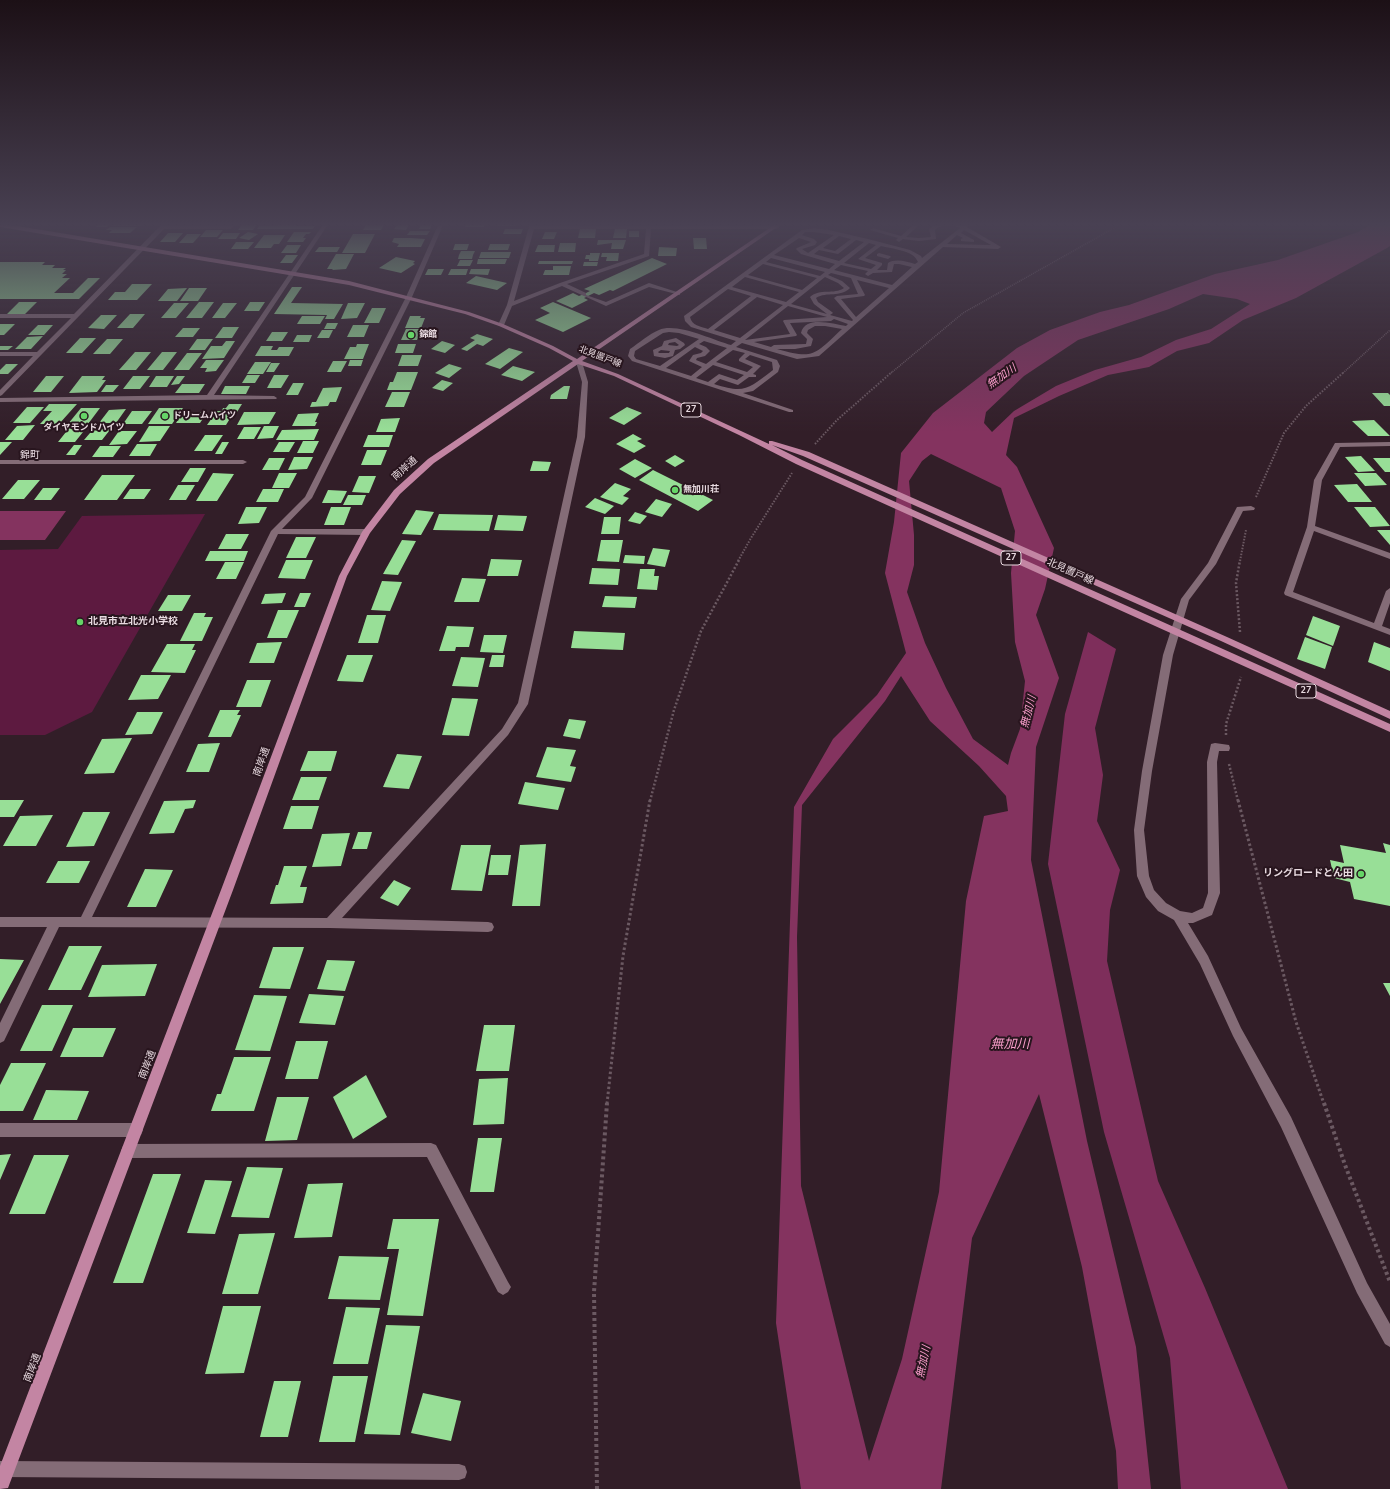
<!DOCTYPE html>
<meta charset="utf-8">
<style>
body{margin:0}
canvas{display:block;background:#321e28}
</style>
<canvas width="1390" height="1489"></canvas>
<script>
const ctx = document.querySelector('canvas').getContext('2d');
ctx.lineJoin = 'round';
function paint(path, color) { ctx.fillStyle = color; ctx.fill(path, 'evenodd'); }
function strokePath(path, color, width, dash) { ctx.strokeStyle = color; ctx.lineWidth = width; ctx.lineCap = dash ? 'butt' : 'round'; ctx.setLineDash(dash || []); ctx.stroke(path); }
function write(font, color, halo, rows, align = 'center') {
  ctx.font = font + ' "Nunito Sans","Noto Sans JP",sans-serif'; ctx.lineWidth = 4; ctx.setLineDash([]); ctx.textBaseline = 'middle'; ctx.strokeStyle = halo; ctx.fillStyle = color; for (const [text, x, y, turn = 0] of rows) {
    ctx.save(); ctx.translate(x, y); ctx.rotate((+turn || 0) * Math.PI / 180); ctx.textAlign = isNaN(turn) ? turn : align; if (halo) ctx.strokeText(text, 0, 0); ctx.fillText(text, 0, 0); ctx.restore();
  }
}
paint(new Path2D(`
 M205,514l-113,198 -47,23h-45v-185l58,-1 24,-33z`), '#5d1a40');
paint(new Path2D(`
 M1088,632l28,17 -21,79 8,47 -6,46 23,49 -10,40 -3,51 51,220 47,107 83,201h-107l-11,-131 -66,-226 -56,-268 17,-150z`), '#7e2e5b');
paint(new Path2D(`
 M1373,223h17v23l-3,2 -91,50 -53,22 -34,23 -32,8 -28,16 -41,8 -49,21 -45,22 -8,37 11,12 37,81 -9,41 -9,26 23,63 -23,69 -5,113 56,281 49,206 15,142h-33l-2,-38 -34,-184 -43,-173 -67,144 -31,251h-140l-25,-166 18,-516 39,-68 44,-44 29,-42 -21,-80 9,-51 7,-69 32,-40 84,-65 33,-18 50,-18 29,-7 86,-31 63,-14 80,-28zM1203,294l34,5 13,5 -39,25 -35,11 -35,17 -46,13 -39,16 -42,25 -22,21 -8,-9 2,-11 38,-36 54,-36 91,-31zM931,454l70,34 14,43 -4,42 4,69 10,39 -5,48 -9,24 -3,12 -35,-26 -27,-51 -21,-45 -18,-51 7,-27v-30l-5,-54 13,-20zM901,676l29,45 49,45 27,30 2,15 -24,5 -18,85 -27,291 -37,167 -33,102 -68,-275 -4,-249 5,-132 83,-104z
 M0,511h66l-21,29h-45z`), '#84335f');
paint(new Path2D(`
 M100,223h11l-4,4h-11z
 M113,223h30l-2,3h-30z
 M243,223h15l-5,7h-15z
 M280,223h17l-1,3h19l-2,3h-56l2,-3 20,-1z
 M367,223h18l-4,7h-18z
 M398,223h12l-4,7 -12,-1z
 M421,223h12l-3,6h-11z
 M467,223h18l-1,4h-19z
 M498,223h18l-1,3h-18z
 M110,227h27l-7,6h-21l3,-3h-6z
 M505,229h18l-2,5h-18z
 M580,229h16l-1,9h-17z
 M615,229h12l-1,9h-13z
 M206,230h17l-6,7h-17z
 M410,231h20l-3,4h-20z
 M629,231h10v6h-10z
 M248,232l10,2 -9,6 -10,-2z
 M294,232h17l-2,2h-3l-3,4h3l-3,4h-16z
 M545,232h12l-3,7h-12z
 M168,233h15l-8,9h-15z
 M223,233h17l-4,6h-18z
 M187,234h14l-8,9h-14z
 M353,234h22l-10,19h-23z
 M264,235h21l-6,9h-5l-3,4h-17z
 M394,238h17l14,1 -4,8h-24l2,-3 -7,-2z
 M693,238h13l1,11h-13z
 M598,240h28l-3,9h-12l1,-6 -15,2z
 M236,242h18l-6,7h-17z
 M560,243h16l-1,9h-17z
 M455,244h14l-2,6h-14z
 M490,244h20l-2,6h-20z
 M287,245h14l-5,8h-15z
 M538,245h17l-1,7h-19z
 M319,247h21l-3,5h-22z
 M659,247l18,1 -1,8h-18z
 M461,251h14l-2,4h-14z
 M481,252h30l-2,6h-30z
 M590,253h10l-2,8h-9v-2h-4l1,-4h4z
 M602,253h17l-1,8h-12l1,-4h-6z
 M336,254h18l-8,15 -14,1 1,-1h-6z
 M286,255h12l-6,8h-12z
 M459,255h14l-1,4h-14z
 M396,257l19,4 -2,2 2,1 -14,9 -22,-5z
 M652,258l15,6 -54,27 -3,-1 -11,5 -5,-2 -10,5 4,2 -16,8 -16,-7 17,-8 6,3 5,-2 6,-3 -6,-2z
 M478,259h29l-2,5h-28z
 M460,260h13l-3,6h-13z
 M539,261h34l-1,3h-34z
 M0,262h45l-3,3h13l-3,3h14l-3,2h3l-4,4h5l-5,4h8l-16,15h19l15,-15h12l-21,21h-79z
 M584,262h14l-1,4h-14z
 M553,266h18l-2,9h-26l2,-5h8z
 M428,269h16l-3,6h-16z
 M451,269h17l-2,6h-18z
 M471,269h19l-2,6 -19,-1z
 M476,276l31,7 -10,7 -31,-7z
 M132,284h20l-15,16h-29l7,-8h10z
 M292,287h10l-11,16 52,1 -9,15h-9l2,-4 -53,-1z
 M187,288l-10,13h-19l10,-12z
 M189,288h18l-9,13h-18z
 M19,302h18l-12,12h-18z
 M199,302h15l-12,16h-16z
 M250,302h15l-6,9h-15z
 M553,302l38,16 -28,14 -28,-12 15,-7 -10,-5z
 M174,303h15l-13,15h-15z
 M223,303h14l-12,15h-13z
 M348,303h17l-8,15 -16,1z
 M372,308h14l-7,15h-15z
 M130,314h15l-12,14h-16z
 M101,315h16l-13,14 -16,-1z
 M302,316h23l-5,8h-23z
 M410,316h11l-1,2h5l-4,10h-16z
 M327,323h11l-3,6h-11z
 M0,324h15l-11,11h-4z
 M38,325h15l-9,10h-16z
 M353,325h16l-5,12h-17z
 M223,327h16l-7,11h-17z
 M183,328h17l-7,9h-18z
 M406,329h15l-4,11h-16z
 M322,330h11l-4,8h-12z
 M272,332h16l-6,9h-16z
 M477,334l16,5 -10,7 -6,-2 -10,7 -6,-2 14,-9 -5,-2z
 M297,335h15l-3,7h-16z
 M43,336l-12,13h-16l12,-12z
 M80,338h16l-14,15h-16z
 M107,339h16l-13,15h-17z
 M197,339h16l-8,11h-16z
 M226,341h9l-11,17 -22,1 9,-13h11z
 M442,341l13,4 -10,8 -14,-4z
 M357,344h12l-6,15h-19l6,-12h6z
 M398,344h18l-3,9h-18z
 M0,346h13l-5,4h-8z
 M261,346h12l-2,4h6l2,-3h15l-5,9h-34z
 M509,348l14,4 -23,17 -15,-5z
 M135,352h16l-15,18h-17z
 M162,352h15l-14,18h-16z
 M187,353h15l-13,17h-15z
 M402,355h20l-4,11h-20z
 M206,360h18l-8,11 -11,1 2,-4h-7z
 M350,360h13l-2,6h-13z
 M333,361h14l-6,11h-14z
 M255,362h16l-8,12h-16z
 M271,363h9l-6,9h-8z
 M6,364h12l-10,10h-8v-4z
 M449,364l13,4 -13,10 -14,-5z
 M513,366l22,6 -13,9 -21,-6z
 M397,372h21l-7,18h-24l3,-8h3z
 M247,375h13l-5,8h-13z
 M274,375h15l-8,13h-14z
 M46,376h18l-13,16h-18z
 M82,376h23l-3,4h4l-9,12 -28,1z
 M133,376h17l-10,13h-17z
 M156,376h18l-7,11h-18z
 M177,376h8l-6,8 -8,1z
 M442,380l11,3 -10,8 -11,-3z
 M293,383h11l-6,12h-12z
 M182,384h23l-6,9h-24z
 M106,385h13l-6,7h-12z
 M225,386h25l-4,8h-25z
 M564,386h6l-3,13h-17l1,-4z
 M342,387l-6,15h-6l-2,4 -18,1 2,-5h4l7,-14z
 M392,392h18l-6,15h-19z
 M1372,393h16l2,2v11h-6z
 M49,404h28l-18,20h-19l12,-13h-9z
 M229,404h13l-5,8h-3l-8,13h-19l10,-14h5l1,-3h3z
 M27,407h17l-14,16h-17z
 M627,407l15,6 -18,12 -15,-7z
 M81,408h19l-12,16h-20z
 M159,408h24l-11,16h-24z
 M126,409l-10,14h-17l10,-13z
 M132,411h20l-10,13h-19z
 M183,412h18l-1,2h6l-6,9h-24z
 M244,412h32l-7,12 -32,1z
 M319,413l-4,9h2l-2,4h-23l6,-12z
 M400,418l-5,14h-19l5,-13z
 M1374,420l16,16h-22l-16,-15z
 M35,425l-12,15h-18l12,-14z
 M96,426h17l-11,14h-18z
 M149,426h21l-10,15 -21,1z
 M264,426h15l-6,12 -16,1z
 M70,427h17l-12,15h-17z
 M244,427h17l-7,12h-17z
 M319,429l-5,11h-38l6,-10z
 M119,431h18l-10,13 -18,1z
 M633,434l9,5 -5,2 9,5 -12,7 -18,-9z
 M205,435h18l-11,16h-18z
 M368,435h25l-4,12h-26z
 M303,441h16l-6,12h-16z
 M0,442h12l-12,13z
 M222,442h7l-7,12h-7z
 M279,442h16l-6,10h-16z
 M137,444h20l-7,12h-21z
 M74,445h8l-7,10h-9z
 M100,446h21l-8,11h-21z
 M367,450h20l-6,15h-20z
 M675,455l10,6 -10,6 -10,-6z
 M1361,456l14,15 -17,1 -13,-15z
 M294,457h19l-6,12 -19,1z
 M269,458h16l-6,12h-17z
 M1373,458h17v14h-5z
 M635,459l17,9 -17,10 -16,-9z
 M533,461l18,1 -3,9h-18z
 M190,468h16l-8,14h-17z
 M653,470l60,30 -15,11 -59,-31z
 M213,473l21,1 -17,27h-21z
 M279,473h18l-8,15h-17z
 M1354,473h22l11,12 -22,1z
 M102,475h33l-18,25h-33z
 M359,476h17l-7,17 -17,-1z
 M18,480h22l-16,19h-22z
 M615,483l16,6 -8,7 6,2 -7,7 -22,-8z
 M1357,484l15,18h-24l-14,-17z
 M178,485h17l-9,15h-17z
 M43,488h17l-9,12h-17z
 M130,489h21l-7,10h-21z
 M263,489h21l-6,13h-22z
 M328,490l19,1 -6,12h-19z
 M348,495h18l-4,10h-19z
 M595,498l19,8 -9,8 -20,-7z
 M656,499l16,5 -10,13 -17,-5z
 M246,507h21l-8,16 -21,1z
 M331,507h20l-7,18h-20z
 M1354,507h21l15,19 -20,1z
 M416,510l18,2 -13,23 -19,-1z
 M635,512l12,4 -7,8 -12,-3z
 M439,514l54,1 -4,16 -56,-1z
 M498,515l29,1 -4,15 -29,-1z
 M604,517h17l-2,17h-18z
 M1377,530h13v15z
 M226,534h23l-8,15h-23z
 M296,537h20l-10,21h-20z
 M402,540l14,1 -18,34 -15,-1z
 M601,540h22l-4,22 -22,-1z
 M653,548l17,2 -5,17 -18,-3z
 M210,551h38l-4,10h-39z
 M625,555l20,1 -1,8 -21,-1z
 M491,559l31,1 -4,16h-31z
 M286,560h27l-8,19 -27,-1z
 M225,562h19l-8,17h-20z
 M592,568l28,1 -2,16 -29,-1z
 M640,569h15l-1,7h5l-2,14 -20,-1z
 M462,578l24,1 -7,23h-25z
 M382,581l20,1 -12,29 -19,-1z
 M286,593l-4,10 -21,1 4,-10z
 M300,593h11l-6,14h-11z
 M168,595h23l-9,16h-24z
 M605,596l32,1 -2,11 -33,-1z
 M278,610h21l-12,28h-20z
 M194,613h12l-2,4h9l-11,24h-22z
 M367,615h19l-8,28h-20z
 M1313,616l27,10 -7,20 -27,-11z
 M447,626l27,1 -5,20h-13l-1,4h-16z
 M574,631l51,2 -2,17 -52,-2z
 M484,635h23l-4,18 -23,-1z
 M1305,637l27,10 -7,22 -28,-10z
 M282,642l-8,21h-25l8,-20z
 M1374,642l16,6v23l-22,-9z
 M167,644h28l-3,6h4l-11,23 -34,-1z
 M347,655h26l-10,27 -26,-1z
 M492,655h13l-2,12h-14z
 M461,657l24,1 -7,29 -26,-1z
 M141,675h30l-13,24 -30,1z
 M247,680h24l-10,27h-25z
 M452,698l26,1 -9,37 -27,-1z
 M220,710h20l-3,5h4l-10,22h-23z
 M137,712h26l-11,22 -27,1z
 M569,719l17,2 -6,18 -17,-3z
 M132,738l-18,35 -30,1 18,-35z
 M220,743l-11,29h-23l12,-28z
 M547,747l29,3 -6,16 6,1 -5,15 -35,-5z
 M308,751h29l-6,20h-31z
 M397,754l25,2 -13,33 -26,-2z
 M301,777h26l-8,23h-27z
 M525,782l40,6 -7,22 -40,-6z
 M0,800h24l-10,17h-14z
 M196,800l-3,8 -8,1 -11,24 -25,1 15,-33z
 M291,806h28l-7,23h-29z
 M83,812h27l-16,34 -28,1z
 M53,815l-17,31h-33l17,-30z
 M358,832h14l-5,17h-15z
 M350,833l-9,33 -29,1 10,-33z
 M1383,843l7,2v61l-36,-7 -4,-17 -16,-4 -4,-18 14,3 -4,-18 46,8z
 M546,844l-6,62h-28l8,-61z
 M461,845h30l-9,46 -31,-1z
 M491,855h20l-3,20h-20z
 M58,861h32l-11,22h-33z
 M284,866h23l-7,21h7l-4,16 -33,1 6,-19h2z
 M145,869l28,1 -17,37h-29z
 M394,880l17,8 -13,18 -18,-8z
 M69,946h33l-21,44h-33z
 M273,947h31l-14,42 -31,-1z
 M0,959l24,1 -24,44z
 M327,960l28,1 -10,30 -28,-2z
 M157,964l-12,32 -57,1 14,-32z
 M1383,983h7v13z
 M309,994l35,2 -9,29 -36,-2z
 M254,995l33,1 -17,55 -35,-1z
 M42,1005h31l-21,46h-32z
 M484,1025h31l-6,46h-33z
 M73,1028h43l-13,29h-43z
 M296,1041h32l-10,38h-33z
 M234,1057h37l-17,54h-43l6,-17h4z
 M11,1063h35l-23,48h-23v-26z
 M366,1075l21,42 -34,22 -20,-42z
 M508,1078l-4,46 -31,1 6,-46z
 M46,1090l43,1 -12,29h-44z
 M277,1097h32l-12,43 -32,1z
 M478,1138h24l-8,54h-24z
 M11,1154l-11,26v-25z
 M34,1155h35l-24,59h-36z
 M247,1167l36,1 -14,50 -38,-1z
 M153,1174h28l-38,109h-30z
 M205,1180l27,1 -17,53 -28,-1z
 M343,1183l-11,54 -38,1 14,-54z
 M393,1219h46l-16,97 -36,-1 12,-66h-12z
 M275,1233l-17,61h-36l17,-60z
 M339,1256l50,1 -9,43 -52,-1z
 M223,1306h38l-17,67 -39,1z
 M346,1307l34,1 -12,56h-35z
 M386,1325l34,1 -20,109 -36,-1z
 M333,1376h35l-13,66h-36z
 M274,1381h27l-13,56h-28z
 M423,1393l38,8 -10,40 -40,-8z`), '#98df97');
strokePath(new Path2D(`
 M891,373l72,-60 160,-90
 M1343,373l47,-43`), '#6b5962', 1.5, [1, 1]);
strokePath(new Path2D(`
 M815,444l22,-24 55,-48
 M1256,497l28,-64 22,-27 38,-34
 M738,561l13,-23 41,-65
 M1240,561l6,-31`), '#6b5962', 2, [1.5, 1.5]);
strokePath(new Path2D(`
 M1240,632l-4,-49 4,-23
 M1226,735v-11l15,-47
 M1229,764l9,37
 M650,801l24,-91 27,-79 38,-71`), '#6b5962', 2.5, [2, 2]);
strokePath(new Path2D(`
 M1238,800l58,222 28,82
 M607,1104l16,-148 27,-156`), '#6b5962', 3, [2.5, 2.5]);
strokePath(new Path2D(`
 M1324,1103l21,62 45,117
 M597,1489l-3,-197 13,-189`), '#6b5962', 4, [3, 3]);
paint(new Path2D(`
 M163,223h5l-1,2h63l1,-2h5l-5,6h-67l-162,166 -2,1v-6l33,-34h-33v-4h37l34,-34h-71v-4h74z
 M324,223h5l-115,172 60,1 3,2 -1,1 -276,3v-4l207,-3z
 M439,223h5l-32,74 -100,201 -30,31h84l4,3 -4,3 -88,-1 -186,383 235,1 175,-189 16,-26 59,-266 5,-55 -6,-20 3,-2 3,2 6,20 -3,55 -57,267 -20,31 -166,183 146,4 4,1 2,4 -2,4 -4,1 -158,-4 -271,-1 -55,114 -4,2v-20l47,-96h-47v-10h81l190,-386 34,-34 101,-200z
 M530,223h5v2h242l3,2 -3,2h-126l-2,27 -82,28 19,9v2l20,7 43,-19 31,10v2l-31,-8 -43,19 -44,-20 -50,20 -8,19 -5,1 -1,-1 9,-20zM534,229h112l-2,25 -84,29 -46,18z
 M915,223h6l-15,14 13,1 12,-1 -2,-8c9,-8 23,-7 34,-3l4,-3 3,2 -3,2 34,20 -3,2 -55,-2 -124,109 -22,3 -55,-16 -6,4 41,13 3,6 -2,6 -25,19 -10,2 50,17v2h-4l-157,-51 -4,-5 2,-7c9,-6 19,-15 29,-19 17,-8 54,10 72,15l5,-4 -45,-14 -6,-6 -1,-5 118,-86 12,-2 15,2 39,9 42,11 11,6 1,2 38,-30c-9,-3 -17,-4 -25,2l1,9 -17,2 -16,-2 -4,3 -3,-2 2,-2 -28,-8 3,-2 28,8zM964,230l27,15 -44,-1 10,-9 6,3 -2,1v2l13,1v-2l-13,-7zM805,232h9l20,3 -26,18 -6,-4 13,-4 2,-3 -3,-3 -12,-4zM839,236l12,3 -16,12 -12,-3zM799,238l12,4 -14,6 -1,1 5,5 34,10 -6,5 -55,-14zM856,240l8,2 -25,19 -25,-7 5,-4 19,4zM869,243l7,2 -18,14 18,6 -5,4 -27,-6zM881,246c11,3 33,4 37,16l-3,2c-8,-2 -19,-6 -27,-1l-1,7h-10l5,-5v-2l-17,-5zM771,258l54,14 -5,4 -54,-14zM763,264l54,14 -15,12 -54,-15zM894,264h5l13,3 -20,18 -58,-15 7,-5 27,6 -3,3 3,2 5,-3 19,-1zM831,273l20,5 7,16 -21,2 -3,2 19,22 -1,1 -22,-6 3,-2 -1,-1 -14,-10 -2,-4c11,-7 24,0 34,-10l-8,-7 -14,-6zM745,277l54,15 -13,10 -54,-15zM825,277l13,6 6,5c-10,7 -24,0 -34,9l4,7 13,10 -36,-10zM857,280l32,8 -33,29 -15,-18 23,-3 1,-1zM728,289l23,7 -43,33c-8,-3 -16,-3 -18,-12zM757,297l26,8 -43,33 -26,-8zM788,306l39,11 -43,3 -1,1 7,13 -45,6zM834,319l14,5 -2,2c-13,-2 -41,-11 -45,7l6,6 -1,5 -32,1 -3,2 -17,-5 42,-6 1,-1 -7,-12 41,-2zM815,326h10l17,3c-27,25 -27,31 -65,20h18l16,-3 2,-7 -6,-6 1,-3zM669,332l10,1 20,6 -39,27 -24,-7 -2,-3 1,-5 28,-18zM704,341l23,7 -21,16 -10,-4 1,-2 8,-2 5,-5 -4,-4 -7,-3zM695,347l8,4 -2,2 -8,2 -4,6 13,6 -11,9 -25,-8zM733,350l12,3 -6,6v2l14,6 -6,5 -31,-10zM750,355l22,7 1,8c-25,19 -28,24 -59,14l6,-5 18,6 11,-8h7v-2l-3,-1 8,-8 -16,-7zM713,365l31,10 -7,5 -18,-6 -11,8 -12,-4z
 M879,253l11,3 1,1 -3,2 -11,-3v-2z
 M676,338l8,5 1,2 -5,4 -5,1 -2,6 -8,2 -11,-2 -1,-6 9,-4 2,-5zM675,342l4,3 -2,1 -9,-1 1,-2zM661,350l9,1 -1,2h-10l-1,-1z
 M1390,442v4l-50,1 -18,33 -7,46 75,27v6l-76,-28 -21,61 81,31 12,-32 4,-3v15l-8,23 8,3v6l-105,-40 -1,-2 23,-66 7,-47 21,-37z
 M0,460h243l4,2 -4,2h-243z
 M1251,506l4,2 -1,2 -11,1 -27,53 -27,36 -16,55 -21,116 -8,59 5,46 5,14 12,13 14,8 12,2 11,-5 5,-15 -1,-131 4,-18 4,-1 14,2 1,3 -1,3h-10l-2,11 3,131 -8,22 -19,8h-5l20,33 33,72 50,89 76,166 23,41v23l-5,-3 -28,-51 -76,-166 -48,-91 -33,-72 -26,-44 -16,-9 -12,-14 -9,-21 -3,-46 8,-59 21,-116 18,-56 27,-36 29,-56z
 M0,1123h136l5,2 2,5 -2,5 -5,2h-136z
 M431,1143l5,2 72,137 3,5 -3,5 -5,3 -5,-3 -71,-135 -299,1 -5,-2 -2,-5 2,-5 5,-2z
 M0,1461l459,3 6,2 2,6 -2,6 -6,2 -459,-3z`), '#846c77');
paint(new Path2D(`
 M0,223l349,58 120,31 34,12 50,22 24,13 200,-136h6l-201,138 36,13 151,70v-3h3l37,11 418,185 163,74v8l-169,-78 -418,-185 -31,-11 30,15 588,264v8l-594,-268 -57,-29 -125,-59 -36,-12 -144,99 -34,31 -30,39 -23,43 -114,314 -225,598 -8,1v-23l221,-576 118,-314 23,-44 32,-42 34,-31 145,-98 -24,-13 -50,-22 -34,-12 -116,-29 -349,-58z`), '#c385a3');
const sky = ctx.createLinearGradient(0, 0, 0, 432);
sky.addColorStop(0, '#1c1016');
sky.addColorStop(0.52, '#494153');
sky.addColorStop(1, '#49415300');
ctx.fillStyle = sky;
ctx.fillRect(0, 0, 1390, 432);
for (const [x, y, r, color] of [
 [411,335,4,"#65d467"],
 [84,416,4,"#65d467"],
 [165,416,4,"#65d467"],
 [675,490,4,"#65d467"],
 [80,622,4,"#65d467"],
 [1361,874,4,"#65d467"]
]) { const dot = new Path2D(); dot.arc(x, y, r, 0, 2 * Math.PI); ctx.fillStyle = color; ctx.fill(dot); strokePath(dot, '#28151e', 1.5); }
write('bold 9px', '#e8dae0', '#28151e', [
 ["錦館",419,335],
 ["ドリームハイツ",173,416],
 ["ダイヤモンドハイツ",84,428,"center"],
 ["無加川荘",683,490]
], 'left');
write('9px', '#e8dae0', '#28151e', [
 ["北見置戸線",600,357,21]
]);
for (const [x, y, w] of [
 [691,410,20],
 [1011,558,20],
 [1306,691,20]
]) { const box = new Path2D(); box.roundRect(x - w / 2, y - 7, w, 14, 3); ctx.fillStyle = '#28151e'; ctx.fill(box); strokePath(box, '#e8dae0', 1); }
write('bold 9px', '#e8dae0', null, [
 ["27",691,410],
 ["27",1011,558],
 ["27",1306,691]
]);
write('10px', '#e8dae0', '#28151e', [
 ["錦町",30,456]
]);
write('10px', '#e8dae0', '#28151e', [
 ["南岸通",405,469,-42],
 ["北見置戸線",1070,572,24],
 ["南岸通",262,762,-70],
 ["南岸通",148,1065,-69],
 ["南岸通",33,1368,-69]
]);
write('bold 10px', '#e8dae0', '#28151e', [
 ["北見市立北光小学校",88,622],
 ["リングロードとん田",1353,874,"right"]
], 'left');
write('italic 11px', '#f99dca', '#28151e', [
 ["無加川",1002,377,-35],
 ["無加川",1029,712,-76],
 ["無加川",924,1362,-78]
]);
write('italic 13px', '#f99dca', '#28151e', [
 ["無加川",1010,1045]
]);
</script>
